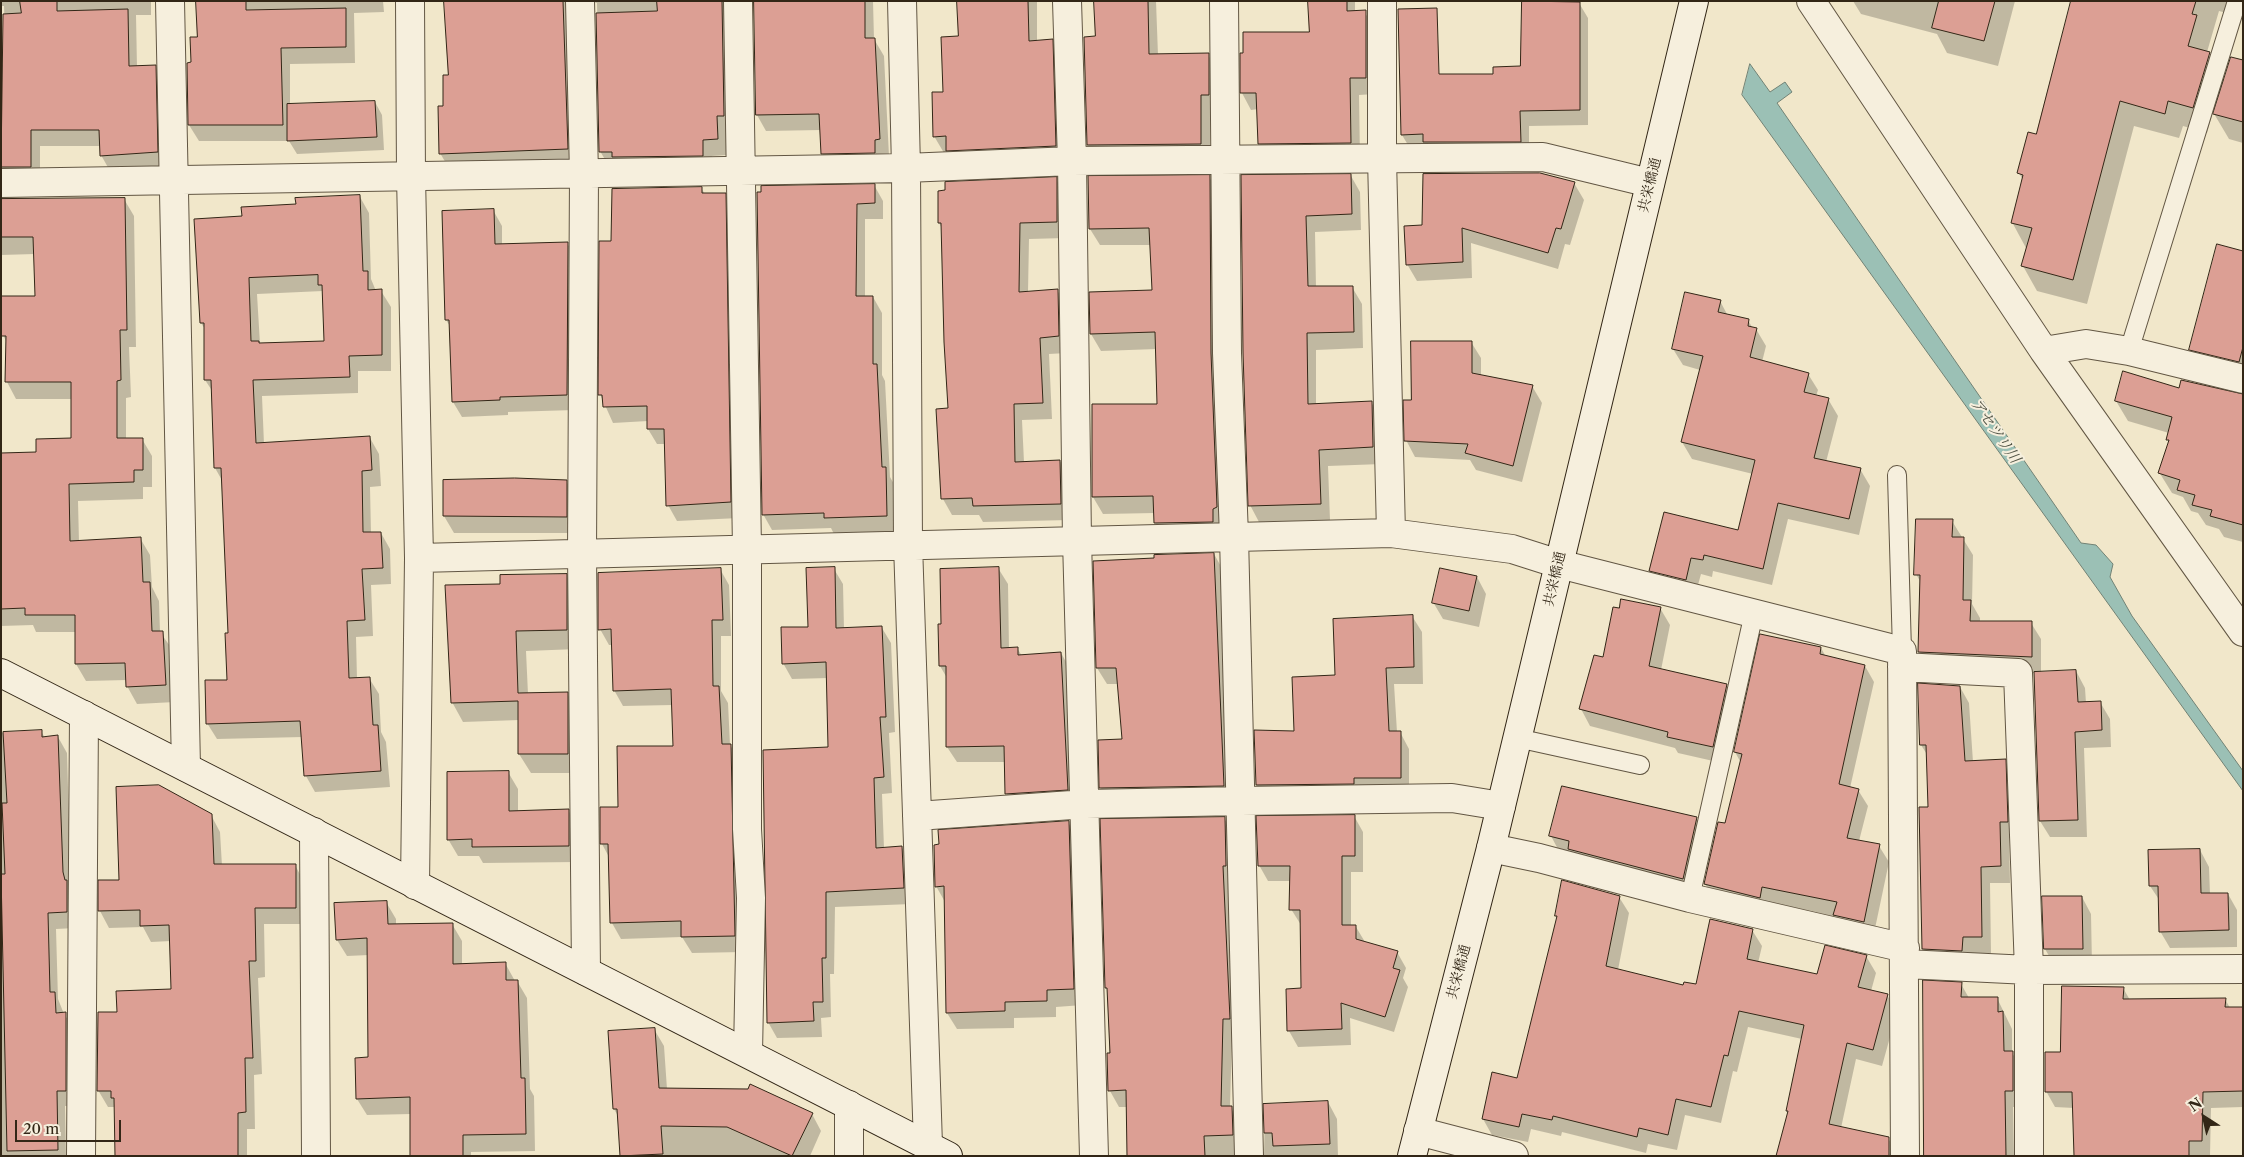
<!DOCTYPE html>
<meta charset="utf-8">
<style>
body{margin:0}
#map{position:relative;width:2244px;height:1157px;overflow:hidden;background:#f1e7ca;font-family:"Libre Caslon Text",serif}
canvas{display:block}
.frame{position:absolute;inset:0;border:2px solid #322616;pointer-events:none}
.north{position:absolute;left:2179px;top:1092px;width:50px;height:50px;-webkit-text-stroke:4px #f6efdd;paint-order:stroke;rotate:325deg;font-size:14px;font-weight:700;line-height:20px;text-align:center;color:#322616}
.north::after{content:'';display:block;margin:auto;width:18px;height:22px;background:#322616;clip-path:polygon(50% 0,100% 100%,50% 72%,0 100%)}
.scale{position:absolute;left:15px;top:1120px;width:106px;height:22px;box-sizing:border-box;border:2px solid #322616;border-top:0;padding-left:6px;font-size:15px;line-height:18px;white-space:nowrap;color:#322616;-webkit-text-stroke:4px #f6efdd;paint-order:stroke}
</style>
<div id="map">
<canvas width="2244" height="1157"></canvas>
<div class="frame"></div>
<div class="north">N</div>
<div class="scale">20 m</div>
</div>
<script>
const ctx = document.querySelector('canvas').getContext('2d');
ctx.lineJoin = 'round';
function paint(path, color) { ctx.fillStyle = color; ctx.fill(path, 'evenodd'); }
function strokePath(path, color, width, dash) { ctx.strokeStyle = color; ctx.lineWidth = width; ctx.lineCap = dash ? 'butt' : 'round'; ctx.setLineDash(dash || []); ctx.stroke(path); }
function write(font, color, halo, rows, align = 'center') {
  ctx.font = font + ' "Libre Caslon Text","Noto Serif JP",serif'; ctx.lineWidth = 4; ctx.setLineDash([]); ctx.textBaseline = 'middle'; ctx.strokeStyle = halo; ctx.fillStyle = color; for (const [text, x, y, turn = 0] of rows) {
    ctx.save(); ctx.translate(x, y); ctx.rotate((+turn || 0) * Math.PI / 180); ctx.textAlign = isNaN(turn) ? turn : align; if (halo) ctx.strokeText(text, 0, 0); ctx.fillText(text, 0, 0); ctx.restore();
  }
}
const water = new Path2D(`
 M1750,64l20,28 15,-10 7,10 -15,11 304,440 15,2 17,19 -3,13 22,39 111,155v20l-501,-696z`);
paint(water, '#9bc0b5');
strokePath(water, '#718275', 1);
paint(new Path2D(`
 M1,1h150v14h-15l1,52 18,-1 9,16 2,86 -56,3 -9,-16v-9h-61v36l-30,1 -9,-15v-103h5l-2,-59h-3z
 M197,1h186l1,11 -30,1 1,50 -65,1v41l85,-3 7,13 2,35 -87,4 -8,-13h-90l-10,-16 3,-61 6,-26z
 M446,1h427l1,38 10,17 5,100 -57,14 -10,-17 -1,-23 -55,1 -9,-16 -2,-112 -7,-2 -15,131h-7l1,23 -15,1 -1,16 -101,-4 -10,-17 -3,-148 -7,-2 -13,164 -127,5 -10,-17 9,-77z
 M959,1h78v41l15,-1 9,16 4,105 -121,-9 -10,-17 25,-99z
 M1095,1h61l2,54h50l10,16v40l-8,1v49l-112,1 -10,-17 9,-107z
 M1309,1h46v11l9,-1 10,17 1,66 -16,1 1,64 -91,1 -10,-17 -1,-34 -7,1 -9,-17 -1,-39 69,-21z
 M1523,1h52l4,2 9,15v107l-59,1v31l-118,-7 -9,-15 93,-60 26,-7z
 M1853,1h162l-17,65 -51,-13 -10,-19 -76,-20z
 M2073,1h170l-1,16 -23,-6 -12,41 18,28 18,-18v81l-14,-4 -16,-27 -6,21 -24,-7 -4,12 -45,-12 -47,178 -50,-13 -14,-25 3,-18 -14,-26 11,-42 -4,-7 18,-38z
 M1242,176h109l9,16 1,38 -46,2 1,56 36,-1 10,17 1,44 -47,2v55l55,-3 10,16 1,46 -54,2 2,54 -71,2 -9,-17z
 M1209,177l10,16 7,330 -61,17 -10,-17v-10l-52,1 -10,-17 1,-92h64l-1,-56 -56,2 -10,-17v-41l62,-2 -2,-46h-51l-10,-16z
 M1056,179l9,16 1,43 -37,1 -1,53 29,-2 10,17v46l-18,1 3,65 -30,1 2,42 36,-1 9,16 1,43 -87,2 -4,-7h-27l-9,-16 -5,-89 12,-1 -7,-179 -4,-7v-31z
 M1574,183l10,17 -14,45 -5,-1 -7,25 -87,-26 1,35 -55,3 -10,-17 17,-38z
 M874,185l9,16v18h-18v78h8l9,16v62l3,6 5,96 4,7 2,48 -62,2 -3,-6 -59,2 -9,-16 -5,-321z
 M701,188l4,6h20l9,15 5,309 -62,3 -9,-16 -3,-61h-8l-9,-15v-8l-35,2 -13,-29 12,-152z
 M360,197l9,16 2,66 5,12h5l10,16v64h-33v22l-96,3 2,48 106,-6 9,16 2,32 -11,1 1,46h10l9,16 1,35 -20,1 2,51 -17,1 1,42 12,-1 10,16 2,38 5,10 4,45 -75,5 -9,-16 -3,-39 -86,2 -10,-16 21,-42 2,-47 -7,-152 -8,-14 -2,-76 -8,-12v-51l-4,-6 42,-106 54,-11zM323,291l2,51 -65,2 -3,-50z
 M124,199l10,17 2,131h-7l2,50 -5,1v41h16l10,17v31h-9v12l-65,2 1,41 61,-4 10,17 2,32 7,14 1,31 12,17 3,53 -38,2 -10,-18v-6l-41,1 -10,-17v-32h-40l-3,-7 -32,1v-172l37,-1 34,-13v-41h-56l-9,-17v-39l-4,-8 33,-38 -1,-43 -34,1v-51z
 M493,210l9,16v19l65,-2 9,15 -1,152 -67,2v3l-46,2 -9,-15 -3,-76 -4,-6z
 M2243,252v132l-38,-9 -14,-25z
 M1720,301l8,15 20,4 5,9h3l10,17 -4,16 46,12 10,16 -2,6 12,3 10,17 -12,46 34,7 10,17 -11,49 -71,-16 -16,66 -59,-14 -1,6 -11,-3 -6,22 -35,-9 -10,-16 89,-39 14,-58 -61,-15 -10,-17 18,-72 -17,-5 -10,-16z
 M1471,342l10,16v18l51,10 10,17 -20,79 -46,-12 -6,-10 -55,-3 -9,-17 7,-38z
 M2180,389l63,7v146l-19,-5 -5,-8 -13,-4 -8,-12 -7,-2 -8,-14 -11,-4 -13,-21 10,-29 -1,-4 1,-6 -41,-12 -12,-20z
 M444,481h122l10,17 -1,35h-121l-10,-17z
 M1952,521l21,34 -1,49 8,14v5h51l10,16v34l35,-2 9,17 1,15 14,-1 10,17 1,28 -27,1 3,89h-37l-10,-16 -5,-148 -106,-4 -10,-17 2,-69 -5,-9z
 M1214,554l9,16 10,231 -123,3 -9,-16 22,-48 -4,-56h-12l-10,-16z
 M998,568l10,16 1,65 8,-1 5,8 39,-3 9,16 7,136 -61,5 -9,-16 -1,-32h-49l-10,-15v-69l-7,-12v-40z
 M720,569l9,16 2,51h-10v55l7,12 2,42 10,16 3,191 -51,1 -10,-16 -61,2 -9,-16 -3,-66 -7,-13 17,-36 55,-61 -1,-42 -50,1 -9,-16 -1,-45h-4l-9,-16z
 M834,569l9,15 1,45 38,-1 9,15 4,89 -6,1 3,60 -10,1 2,54h18l9,15 1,41 -77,3 -1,67h-4l1,43 -10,1 1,19 -45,1 -9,-16 61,-274 -1,-70 -36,1 -9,-16 26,-35z
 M566,575l11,20 1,54 -52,2 2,43 39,-1 11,20 1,60h-48l-12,-19v-34l-56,2 -11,-20 49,-117z
 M1477,577l9,17 -7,33 -36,-8 -10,-17z
 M1660,608l10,17 -9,45 65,15 10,17 -14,61 -44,-10 -3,-5 -85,-22 -9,-17 23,-50z
 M1412,616l10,16 1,52h-29l3,48h3l9,17v45l-143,7 -9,-16 38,-53z
 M1821,648l5,9 39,9 9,16 -24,106 8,2 10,16 -9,35 20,5 10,16 -16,76 -29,-6 -8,-15 -24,-6 -41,-8 -56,-3 -10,-16 21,-59 15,-62 -6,-11z
 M1960,687l9,16 4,59 32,-1 9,16 3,61h-8l1,45h-20l1,70h-20v14l-38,-2 -10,-16 6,-141 -1,-52 -7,-11z
 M41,731l4,7 13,-1 9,16 4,136 5,39 -20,1 2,70 6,15 11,16 -1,76h-9l1,50h-65v-423z
 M508,772l10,17v23l50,-2 10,16v36l-95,1 -4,-7h-21l-10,-17z
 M211,815l9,17 2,34 73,-1 9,17 1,42h-41l1,53 -7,1 4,96 -8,1 1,54h-8v27h-131l-1,-49h-7l-10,-17 20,-77 55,-22 -2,-50 -20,1 -8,-15 -34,1 -9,-17v-30h21z
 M1354,816l9,16v40h-12v55h5l9,15 32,10 9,16 -3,10 5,9 -14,45 -44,-14 1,27 -53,2 -9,-16 13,-41 -1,-65 -10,-16v-28h-23l-9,-16z
 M1224,818l10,17 4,200 -6,1 -2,71 11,16 1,33h-114l-1,-49h-8l-9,-16 -2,-100 -2,-4z
 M1696,818l10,17 -13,60 -133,-42 -9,-17z
 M1068,822l10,17 5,166 -27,2v10l-42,1v10l-57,1 -10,-16 -2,-111 -9,-16z
 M2200,850l9,17 1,27h18l9,16v37l-67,1 -10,-17v-30l-10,-15z
 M1619,897l10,16 -11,57 66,17 13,-1 55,-56 10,16 -4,17 60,13 48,-20 10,17 -5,18 16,4 10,17 -15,54 -26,-7 -15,69 47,10 10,18h-121l12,-43 -2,-2 15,-72 -54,-12 -11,45 -4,-1 -12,52 -36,-8 -8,35 -29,-6 -2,9 -84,-21 -1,4 -30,-7 -3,13 -36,-7 -9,-16 35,-40 40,-161 -2,-2z
 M2082,897l9,17 1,51 -37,1 -10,-17 -2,-51z
 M386,902l10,17v6l56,-1 10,17v24l43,-2 10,18h2l10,17 3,91 4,7 1,55 -64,1v4h-59l-1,-42 -44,1 -10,-16 12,-41v-103l-22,1 -10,-16z
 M1961,984l8,14h28l15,31v24l10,15v39h-9l1,49h-90z
 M2123,988l7,12 95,-1 5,9h13v99l-32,1 -1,48h-135l-1,-48 -19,-1 -9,-16 15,-38z
 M654,1029l10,17 3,43 145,25 9,17 -11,25h-189l-3,-40 -4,-7z
 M1328,1102l9,17 1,37h-74l1,-51z`), '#0003');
const building = new Path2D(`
 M20,1h37v10l71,-2 1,57 27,-1 2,87 -58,4 -1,-26h-68v37h-30l2,-153 18,-1z
 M196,1h50v9l100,-2v39l-65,1 2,77h-95l-1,-62 4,-1 -1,-25h7z
 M444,1h119l5,148 -129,5 -1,-48h5v-31h5z
 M657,1h65l2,115h-7l1,23 -15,1v16l-91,1v-5h-13l-3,-139 61,-2z
 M754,1h111v37h10l5,101 -5,1v13l-54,1 -2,-40 -63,1z
 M957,1h71l1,40 24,-2 3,107 -110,5v-15l-13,1 -1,-45h11l-2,-55 17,-1z
 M1094,1h54l1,53 60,-1v42h-8v49l-114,1 -3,-108 11,-1z
 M1308,1h39v10l19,-1v68h-16l1,65 -93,1 -2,-51h-16v-40h3v-21h66z
 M1522,1l58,1v108l-60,1 1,31h-98v-8l-22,1 -3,-126 39,-1 2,66h54v-7l27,-1z
 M1939,1h56l-11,40 -52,-13z
 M2071,1h125l-4,13 5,1 -9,31 22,6 -17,56 -25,-7 -3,13 -45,-13 -47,179 -52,-14 11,-38 -21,-5 12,-48 -6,-2 11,-41 8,2z
 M2231,57l12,3v62l-30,-8z
 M375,101l2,36 -90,4v-37z
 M1540,173l35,9 -14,47 -5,-1 -8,25 -86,-25 1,34 -57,3 -2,-39 18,-1 1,-51z
 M1351,174l1,40 -46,2 2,70h45l1,46 -47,1 1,71 64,-3 1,46 -54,3 2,54 -73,2 -5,-153 -2,-178z
 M1210,175l1,178 6,154 -4,2v13l-59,1 -1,-27 -61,1v-93h65l-2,-72 -65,2 -1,-42 63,-2 -3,-62 -60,1 -1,-53z
 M1057,177v45l-37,1 -1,69 39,-3 1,47 -19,2 3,65 -29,1 1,58 45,-2 1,44 -88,2 -1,-8 -31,1 -5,-90 12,-1 -4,-66 -3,-119h-3v-32l7,-1v-8z
 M875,184v19l-18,1 -1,92h17v68h4l5,103h4l1,49 -63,2v-5l-62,2 -5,-323h4v-6z
 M702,187v6h24l5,309 -65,4 -2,-77h-17v-23l-44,1 -1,-12h-4l1,-154h12l1,-52z
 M360,195l3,76h5v19l14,-1v66l-33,1 1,21 -97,3 3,63 114,-7 2,34 -10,1 1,61h18l2,36 -21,1 3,51 -18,1 2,57 21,-1 3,48h5l3,46 -77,5 -4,-55 -94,3 -1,-44h22l-2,-47h3l-7,-165h-7l-3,-88h-7v-57h-4l-6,-104 48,-3 -1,-9 55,-3 -1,-6zM318,275v10h4l2,56 -65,2v-2h-8l-2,-63z
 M125,198l2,132h-7l1,50 -4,1v57h26v32h-9v12l-65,2 1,57 71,-4 2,45h7l2,49h11l3,54 -40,2 -1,-24 -50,1v-49h-50v-7l-24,1v-156l35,-1v-13l35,-1v-56h-66l1,-46h-5v-40h34l-2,-59h-32v-38z
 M494,209l1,35 73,-2 -1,153 -67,2v3l-48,2 -3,-82h-4l-3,-109z
 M2217,244l26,7v96l-4,15 -50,-12z
 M1685,292l36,8 -3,12 31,7 -1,7 9,2 -7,29 59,16 -5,19 25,6 -15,60 47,10 -12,51 -71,-16 -15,66 -59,-14 -1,5 -12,-2 -5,22 -37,-9 15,-59 74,18 17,-70 -74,-18 22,-86 -31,-7z
 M1411,341h61v32l61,12 -20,81 -48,-13 3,-9 -64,-3 -1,-41h8z
 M2123,371l56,17 2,-8 62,14v131l-33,-9 2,-6 -20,-5 3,-10 -18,-5 3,-10 -22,-7 11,-33h-3l6,-23 -57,-16z
 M515,478l52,2v37l-124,-1v-36z
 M1916,519h37l-1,18h12l-1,63h8l-1,21h62v36l-114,-5 2,-77h-6z
 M1214,553l10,233 -125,2 -1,-48 24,-1 -6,-71h-20l-3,-107 61,-3v-3z
 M835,567l1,61 46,-2 4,91h-6l4,60 -10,1 2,70 26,-2 2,42 -78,4v66h-4l1,44h-10l1,19 -47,2 -4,-273 65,-3 -2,-85 -44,2 -1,-37h27l-2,-59z
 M999,567l2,81 17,-1v8l43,-3 7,138 -63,4 -1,-48 -58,1v-81h-7l-1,-42h3l-1,-55z
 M721,568l2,52h-11l1,66h6l3,58h9l4,192 -54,1v-16l-71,2 -2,-79h-8v-37h18l-1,-61h56l-2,-57 -58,2 -2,-62 -13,1v-57z
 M1440,568l37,8 -8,35 -37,-8z
 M567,574v56l-51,1 2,62 50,-1v62h-50v-53l-67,2 -6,-118 55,-1v-9z
 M1621,599l40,8 -12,59 78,18 -14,63 -46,-10 1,-5 -89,-23 15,-54 9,2 10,-50 6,1z
 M1413,615l1,52 -28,1 3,63h12v47h-47v6l-98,1 -2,-55 40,1 -2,-54 43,-2 -2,-56z
 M1760,634l61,13 -1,7 45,11 -26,119 20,5 -12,49 33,6 -16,78 -31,-7 4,-13 -75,-15 -2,11 -56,-14 14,-62 7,1 17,-69 -8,-2z
 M2076,670l2,32 23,-1 1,29 -27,2 3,88 -39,1 -5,-149z
 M1918,683l42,3 5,75 41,-2 2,63h-8l1,44 -20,1 1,70h-19l-1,14 -40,-2 -3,-142h9l-2,-62h-6z
 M42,730v7l16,-2 5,137 2,8h2v32l-19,1 2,79h5l1,21 10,-1v79h-9l1,59 -51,1 -6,-277h4l-3,-71h5l-4,-71z
 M509,771v40l60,-2v37l-97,1v-8l-25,1v-68z
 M159,785l53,29 2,50h82v44h-41l1,53h-7l4,97h-8l1,54 -8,1v43h-123l-1,-58h-3v-7h-14l1,-79h19l-1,-21 55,-2 -2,-64 -29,1v-16l-42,1v-31h21l-3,-93z
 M1562,786l135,31 -14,62 -115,-30 1,-8 -20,-5z
 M1355,815v41h-13v69h14v14l42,12 -5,17 7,2 -15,47 -44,-14 1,26 -55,2 -1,-42 15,-1 -1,-78h-11l1,-44h-32l-2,-50z
 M1225,817l1,49h-3l7,153h-7l-2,87h11l1,29 -29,1 1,20h-78l-1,-66 -18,1 -1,-38h3l-3,-65h-2l-5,-169z
 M1069,821l5,168 -27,1v11l-42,1v9l-59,2 -2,-127 -9,1 -1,-42 5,-1 -1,-14z
 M2200,849l1,44h27l1,37 -70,2 -1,-46h-9l-1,-36z
 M1562,880l58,16 -14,70 77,19 1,-3 12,2 14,-65 43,10 -6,30 70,15 8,-29 42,10 -9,32 30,7 -15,56 -26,-7 -18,81 60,13v19h-113l12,-45h-2l18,-86 -65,-14 -11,45 -4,-1 -13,52 -35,-8 -8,36 -29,-7 -2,9 -84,-21 -1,4 -30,-6 -3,13 -37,-8 10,-47 25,6 40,-162h-2z
 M2042,896h40l1,53h-39z
 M387,901l1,23 65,-1v41l53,-2v18h12l3,98h4l1,56 -63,1v21h-53v-59l-54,2 -1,-41 13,-1 -1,-119 -31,2 -2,-37z
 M1923,980l39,2 -1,15h37v15l5,-1 1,40h9v40h-8l1,65h-82z
 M2062,986l62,1 -1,12 103,-1 -1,9h18v84l-40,1 -1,49h-13v15h-115l-2,-64h-27v-40h15z
 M655,1028l4,60 89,1 2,-5 63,29 -21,43 -65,-29 -66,-1 2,28 -43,2 -3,-47h-4l-5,-78z
 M1328,1101l2,43 -57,2 -1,-13h-8l-1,-29z`);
paint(building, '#dc9f94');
strokePath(building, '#322616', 1);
const lane = new Path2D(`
 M2129,351l108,-350
 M1897,475l5,176
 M1517,738l123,27
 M1690,898l64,-285`);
const street = new Path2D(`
 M170,1l16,766
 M410,1l1,175 8,382 -4,327
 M580,1l4,173 -2,379 4,418
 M738,1l9,548v280l4,69 -3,155
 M902,1l4,167 2,376 20,601
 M1067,1l5,160 5,379 17,616
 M1224,1l3,352 7,183 15,620
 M1382,1v157l9,375
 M1811,1l233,350 199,281
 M1,183l905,-15 166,-7 471,-4 107,26
 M2044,351l42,-7 43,7 114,28
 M419,558l972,-25 121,16 47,15 343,87 3,505
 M1902,667l116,6 11,297v186
 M917,816l169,-12 155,-3 211,-3 49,8
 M314,832l2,324
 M1491,848l48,10 151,40 215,50
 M1905,964l124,6 214,-1
 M849,1105v51
 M1418,1131l96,25
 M81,1156l3,-441`);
const secondary = new Path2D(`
 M1,673l947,483
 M1412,1156l79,-308 203,-847`);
strokePath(lane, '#625643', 20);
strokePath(street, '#625643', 30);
strokePath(secondary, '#322616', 30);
strokePath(lane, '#f6efdd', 18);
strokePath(street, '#f6efdd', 28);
strokePath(secondary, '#f6efdd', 28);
write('14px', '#322616', '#f6efdd', [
 ["共栄橋通",1650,185,-76],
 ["共栄橋通",1555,579,-77],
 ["共栄橋通",1459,972,-75]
]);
write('italic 15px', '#525446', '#f6efdd', [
 ["アセツリ川",1995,431,55]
]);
</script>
